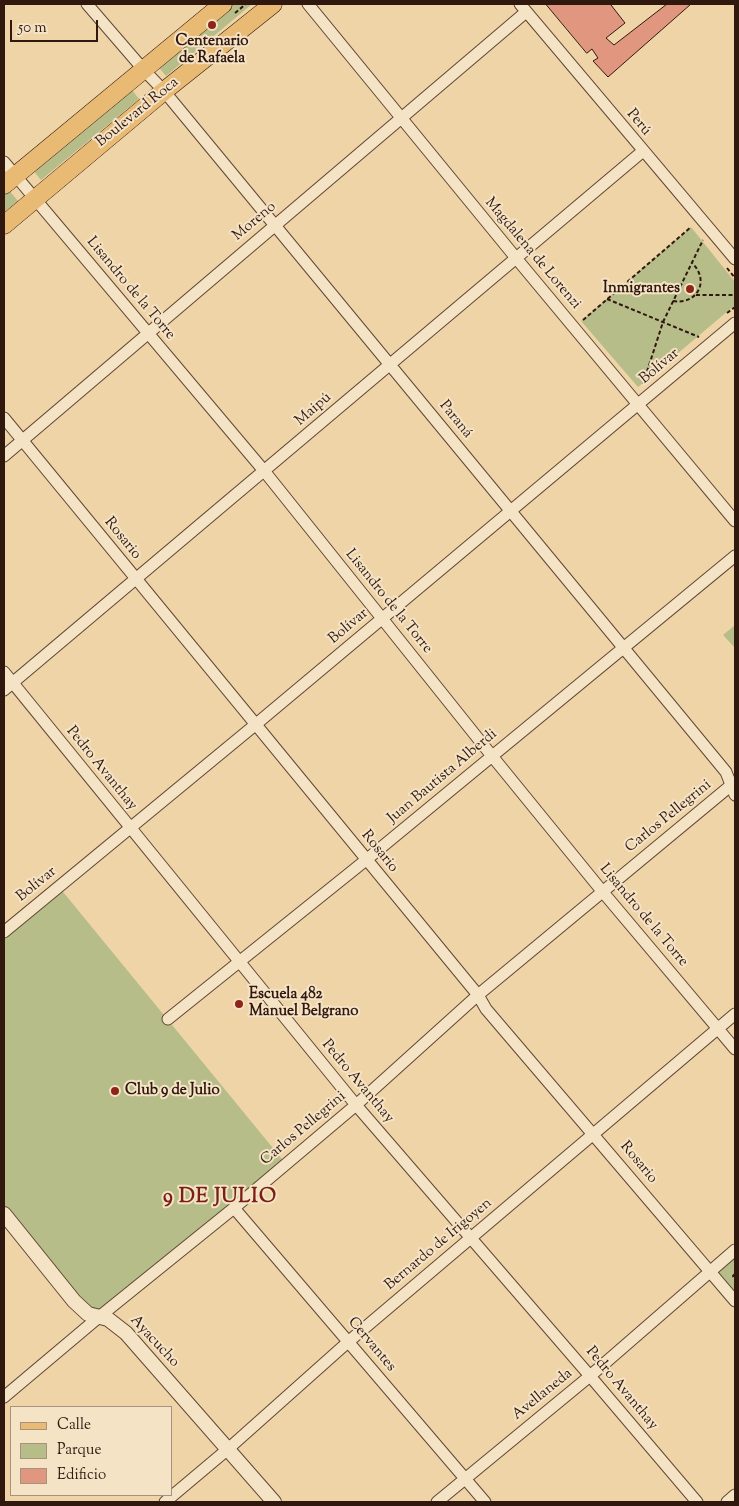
<!DOCTYPE html>
<meta charset="utf-8">
<style>
body{margin:0}
#map{position:relative;width:739px;height:1506px;overflow:hidden;background:#efd4a8;font-family:"Sorts Mill Goudy",serif}
canvas{display:block}
.frame{position:absolute;inset:0;border:5px solid #30180f;pointer-events:none}
.legend{position:absolute;left:10px;top:1406px;width:162px;height:90px;box-sizing:border-box;background:#f5e3c6;border:1px solid #a6927d;margin:0;padding:6px 9px;list-style:none;font-size:15px;color:#30180f}
.legend li{display:flex;align-items:center;gap:10px;height:25px}
.legend b{width:25px;border:1px solid #a6927d}
.scale{position:absolute;left:10px;top:20px;width:88px;height:22px;box-sizing:border-box;border:2px solid #30180f;border-top:0;padding-left:6px;font-size:15px;line-height:18px;white-space:nowrap;color:#30180f;-webkit-text-stroke:4px #f5e3c6;paint-order:stroke}
</style>
<div id="map">
<canvas width="739" height="1506"></canvas>
<div class="frame"></div>
<ul class="legend">
<li><b style="height:6px;background:#e8ba74"></b>Calle</li>
<li><b style="height:14px;background:#b6bd89"></b>Parque</li>
<li><b style="height:14px;background:#e19680"></b>Edificio</li>
</ul>
<div class="scale">50 m</div>
</div>
<script>
const ctx = document.querySelector('canvas').getContext('2d');
ctx.lineJoin = 'round';
function paint(path, color) { ctx.fillStyle = color; ctx.fill(path, 'evenodd'); }
function strokePath(path, color, width, dash) { ctx.strokeStyle = color; ctx.lineWidth = width; ctx.lineCap = dash ? 'butt' : 'round'; ctx.setLineDash(dash || []); ctx.stroke(path); }
function write(font, color, halo, rows, align = 'center') {
  ctx.font = font + ' "Sorts Mill Goudy",serif'; ctx.lineWidth = 4; ctx.setLineDash([]); ctx.textBaseline = 'middle'; ctx.strokeStyle = halo; ctx.fillStyle = color; for (const [text, x, y, turn = 0] of rows) {
    ctx.save(); ctx.translate(x, y); ctx.rotate((+turn || 0) * Math.PI / 180); ctx.textAlign = isNaN(turn) ? turn : align; if (halo) ctx.strokeText(text, 0, 0); ctx.fillText(text, 0, 0); ctx.restore();
  }
}
paint(new Path2D(`
 M228,4h24l-86,72 -10,-12z
 M130,87l9,12 -98,81 -9,-11z
 M8,189l10,12 -14,11v-19z
 M691,227l44,55v23l-97,82 -57,-66z
 M735,625v23l-12,-13z
 M59,887l227,277 -187,153 -95,-106v-279z
 M735,1254v42l-21,-24z`), '#b6bd89');
const building = new Path2D(`
 M546,4h66l-1,1 14,18 -19,15 8,7 53,-41h24l-83,73 -15,-16 5,-3 -6,-9 -5,4z`);
paint(building, '#e19680');
strokePath(building, '#30180f', 1);
const minor = new Path2D(`
 M87,4l56,65 21,22 562,681 9,23
 M308,4l208,254 219,263
 M520,4l215,255
 M4,162l261,310 227,284 110,135 133,158
 M4,418l474,577 8,14 249,292
 M4,456l522,-444
 M4,672l352,433 234,271 107,126
 M4,690l639,-539
 M4,932l251,-207 480,-402
 M168,1019l198,-159 369,-304
 M234,1208l251,294
 M4,1397l95,-80 135,-109 122,-103 122,-110 257,-213
 M165,1502l63,-53 120,-107 387,-328
 M437,1502l153,-126 145,-126
 M727,1502l8,-7`);
const tertiary = new Path2D(`
 M4,1214l70,87 14,13 20,5 18,14 148,169`);
const primary = new Path2D(`
 M4,185l219,-181
 M4,225l160,-134 109,-87`);
strokePath(minor, '#604735', 13);
strokePath(tertiary, '#604735', 16);
strokePath(primary, '#30180f', 19);
strokePath(new Path2D(`
 M235,13l11,-9
 M727,268l8,10
 M696,295h39
 M607,299l92,38
 M673,301c25,4 37,-21 19,-38
 M727,313l8,-6
 M583,320l108,-93
 M643,384l20,-62 40,-82
 M735,1274l-2,2 2,3`), '#30180f', 2, [4, 2.5]);
strokePath(minor, '#f5e3c6', 11);
strokePath(tertiary, '#f5e3c6', 14);
strokePath(primary, '#e8ba74', 18);
for (const [x, y, r, color] of [
 [212,25,5,"#8f2418"],
 [690,289,5,"#8f2418"],
 [239,1004,5,"#8f2418"],
 [115,1091,5,"#8f2418"]
]) { const dot = new Path2D(); dot.arc(x, y, r, 0, 2 * Math.PI); ctx.fillStyle = color; ctx.fill(dot); strokePath(dot, '#f5e3c6', 2); }
write('bold 15px', '#30180f', '#f5e3c6', [
 ["Centenario",212,42,"center"],
 ["de Rafaela",212,59,"center"],
 ["Inmigrantes",680,289,"right"],
 ["Escuela 482",249,995],
 ["Manuel Belgrano",249,1012],
 ["Club 9 de Julio",125,1091]
], 'left');
write('15px', '#30180f', '#f5e3c6', [
 ["Boulevard Roca",138,113,-39],
 ["Perú",638,123,50],
 ["Moreno",255,222,-40],
 ["Magdalena de Lorenzi",532,254,50],
 ["Lisandro de la Torre",130,289,50],
 ["Bolívar",660,367,-40],
 ["Maipú",314,410,-41],
 ["Paraná",455,420,51],
 ["Rosario",122,539,51],
 ["Lisandro de la Torre",388,602,51],
 ["Bolívar",349,627,-40],
 ["Pedro Avanthay",101,769,51],
 ["Juan Bautista Alberdi",443,777,-40],
 ["Carlos Pellegrini",669,817,-39],
 ["Rosario",379,852,51],
 ["Bolívar",37,885,-39],
 ["Lisandro de la Torre",643,916,50],
 ["Pedro Avanthay",357,1082,50],
 ["Carlos Pellegrini",304,1129,-40],
 ["Rosario",638,1163,50],
 ["Bernardo de Irigoyen",439,1245,-40],
 ["Ayacucho",154,1342,47],
 ["Cervantes",371,1345,50],
 ["Pedro Avanthay",621,1389,50],
 ["Avellaneda",543,1395,-39]
]);
ctx.letterSpacing = '1px';
write('bold 20px', '#7a1f14', '#f5e3c6', [
 ["9 DE JULIO",220,1199]
]);
ctx.letterSpacing = '0px';
</script>
